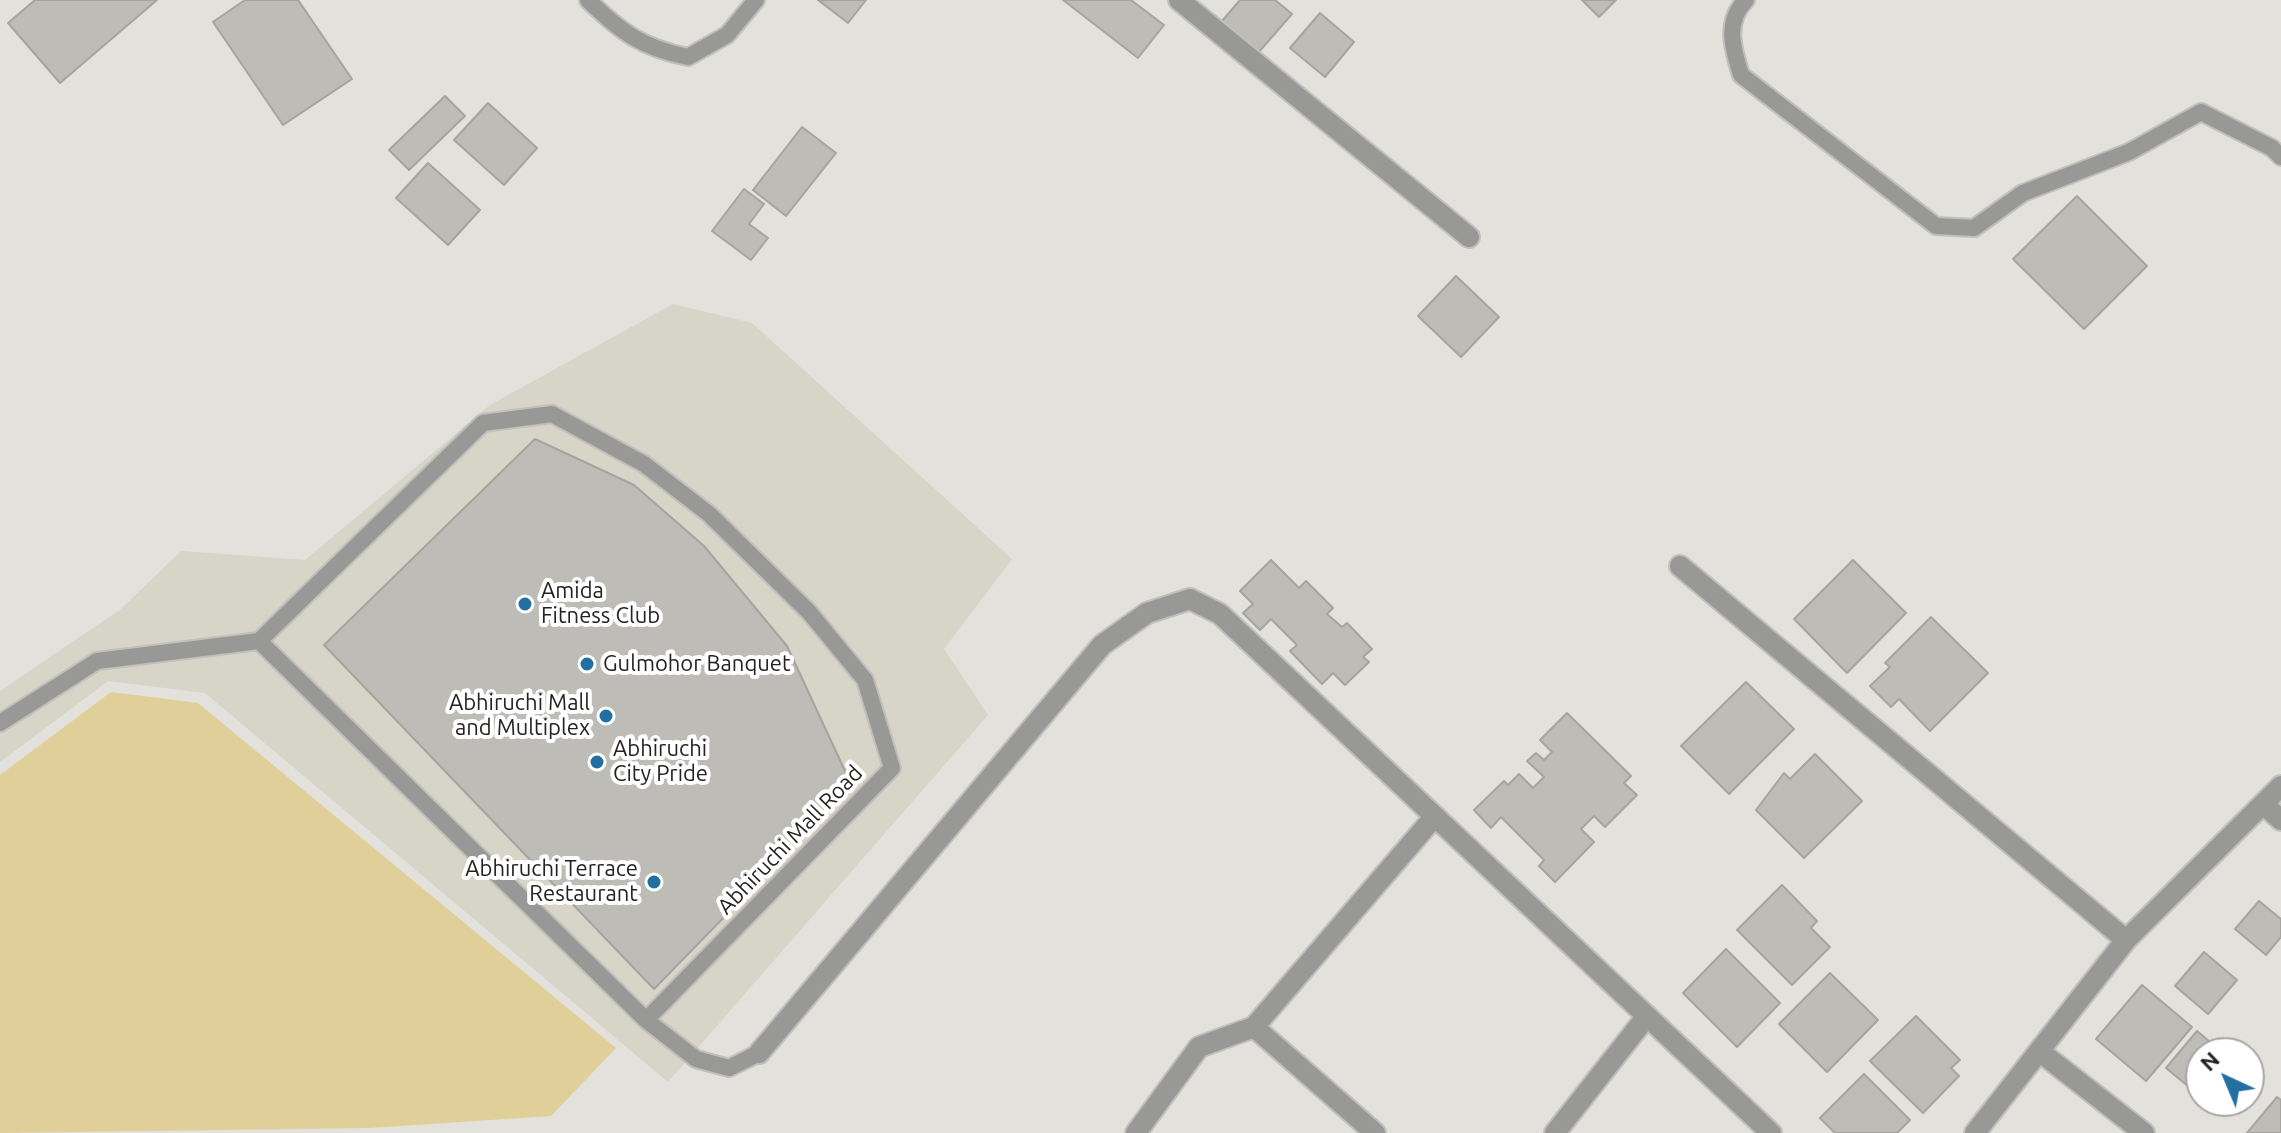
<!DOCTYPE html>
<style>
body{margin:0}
#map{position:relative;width:2281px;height:1133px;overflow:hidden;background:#e2e1dc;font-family:Ubuntu,sans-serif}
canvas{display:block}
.north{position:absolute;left:2185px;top:1037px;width:80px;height:80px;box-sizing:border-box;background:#fff;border:2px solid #a7a7a7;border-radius:50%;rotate:316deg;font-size:22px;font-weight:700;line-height:32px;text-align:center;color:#242322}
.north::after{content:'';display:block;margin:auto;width:28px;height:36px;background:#236fa2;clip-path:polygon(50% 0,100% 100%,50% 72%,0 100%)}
</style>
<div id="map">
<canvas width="2281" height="1133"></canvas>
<div class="north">N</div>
</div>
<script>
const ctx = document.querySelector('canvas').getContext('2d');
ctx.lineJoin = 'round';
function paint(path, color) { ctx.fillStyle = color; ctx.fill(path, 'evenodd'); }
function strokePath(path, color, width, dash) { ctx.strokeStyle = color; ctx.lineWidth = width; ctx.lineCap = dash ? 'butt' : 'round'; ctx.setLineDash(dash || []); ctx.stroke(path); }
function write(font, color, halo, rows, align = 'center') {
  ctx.font = font + ' Ubuntu,sans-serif'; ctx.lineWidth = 8; ctx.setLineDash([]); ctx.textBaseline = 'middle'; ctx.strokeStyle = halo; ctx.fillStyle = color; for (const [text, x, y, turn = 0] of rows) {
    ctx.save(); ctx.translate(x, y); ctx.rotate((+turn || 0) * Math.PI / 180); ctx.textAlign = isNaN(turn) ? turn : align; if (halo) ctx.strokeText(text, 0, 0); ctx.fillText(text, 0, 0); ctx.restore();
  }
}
paint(new Path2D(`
 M673,304l79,19 260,236 -68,90 44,66 -320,367 -463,-389 -97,-12 -108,81v-71l121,-82 60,-58 124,9 185,-155z`), '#d7d4c8');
paint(new Path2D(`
 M111,692l87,11 418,345 -65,68 -181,12 -370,5v-358z`), '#e1cf9a');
const building = new Path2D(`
 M35,0h122l-97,83 -52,-60z
 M245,0h53l54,79 -69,46 -70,-103z
 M818,0h48l-18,23z
 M1063,0h68l33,25 -26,33z
 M1240,0h35l17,14 -34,39 -37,-31z
 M1582,0h34l-17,17z
 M1320,13l34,29 -29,35 -35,-29z
 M445,96l20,20 -56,54 -20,-20z
 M488,103l49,45 -33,37 -50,-45z
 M802,127l34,26 -50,63 -33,-26z
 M428,163l52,47 -32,35 -52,-47z
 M744,189l20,15 -15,20 19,14 -17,22 -39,-29z
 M2077,196l70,70 -63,63 -71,-70z
 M1456,276l43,41 -38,40 -43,-41z
 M535,439l99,46 70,61 83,100 65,140 -198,203 -330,-344z
 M1271,560l28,28 7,-7 27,27 -6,6 15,13 5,-4 25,26 -9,8 6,5 -24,23 -12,-12 -11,11 -32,-33 7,-6 -26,-26 -11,11 -17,-17 10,-9 -13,-13z
 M1853,560l53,53 -59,60 -53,-54z
 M1931,617l57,56 -58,58 -31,-32 -8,8 -21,-21 20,-19 -5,-4z
 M1746,682l48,47 -65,65 -48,-48z
 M1567,713l64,63 -7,7 13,12 -32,32 -11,-11 -13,13 13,13 -39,40 -16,-16 5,-6 -43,-43 -10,11 -17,-18 30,-29 4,4 11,-11 14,14 11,-11 -17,-16 9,-8 8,7 8,-8 -12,-12z
 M1815,754l47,47 -58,57 -48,-48 28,-37 6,6z
 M1782,885l35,36 -6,7 19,19 -38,38 -55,-55z
 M2259,901l22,18v18l-15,18 -31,-26z
 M1726,949l54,54 -43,44 -54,-54z
 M2204,952l33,28 -29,34 -33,-28z
 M1830,973l48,47 -51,52 -48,-48z
 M2142,985l50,42 -46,54 -50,-42z
 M1916,1016l44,44 -9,8 8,8 -36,37 -53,-52z
 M2197,1031l26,22h-22v44l-35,-29z
 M1864,1074l46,46 -13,13h-62l-15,-15z
 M2277,1097l4,3v33h-34z
 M2206,1101h31l-13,15z`);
paint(building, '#bdbcb7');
strokePath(building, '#a5a49f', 2);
const service = new Path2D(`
 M588,0c33,32 54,48 100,57l39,-22 29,-35
 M1746,0c-22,22 -13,49 -5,75l195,151 38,2 49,-35 106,-41 72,-40 71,36 9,9
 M259,641l387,379 50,39 33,9 30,-15
 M0,723l97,-62 162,-20 224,-218 69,-9 92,50 65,50 100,98 56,68 27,88 -246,252`);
const minor = new Path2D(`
 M1179,0l290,237
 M1680,566l446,374
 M2263,804l18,16
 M1254,1027l121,106
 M2039,1051l105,82
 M759,1053l343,-408 45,-32 43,-14 30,15 551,519
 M1136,1133l63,-86 55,-20 181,-211
 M1555,1133l92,-117
 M1975,1133l151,-193 155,-154`);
strokePath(service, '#c0bfbb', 20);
strokePath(minor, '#c0bfbb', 24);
strokePath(service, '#989896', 16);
strokePath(minor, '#989896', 20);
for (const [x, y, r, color] of [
 [525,604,8,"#236fa2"],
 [587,664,8,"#236fa2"],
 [606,716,8,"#236fa2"],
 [597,762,8,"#236fa2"],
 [654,882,8,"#236fa2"]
]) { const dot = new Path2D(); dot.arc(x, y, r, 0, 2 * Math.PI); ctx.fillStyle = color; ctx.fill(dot); strokePath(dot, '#fff', 3); }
write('22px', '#242322', '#fff', [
 ["Amida",541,591],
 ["Fitness Club",541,616],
 ["Gulmohor Banquet",603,664],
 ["Abhiruchi Mall",590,703,"right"],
 ["and Multiplex",590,728,"right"],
 ["Abhiruchi",613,749],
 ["City Pride",613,774],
 ["Abhiruchi Terrace",638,869,"right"],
 ["Restaurant",638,894,"right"]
], 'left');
write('22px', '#242322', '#fff', [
 ["Abhiruchi Mall Road",790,840,-46]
]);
</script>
